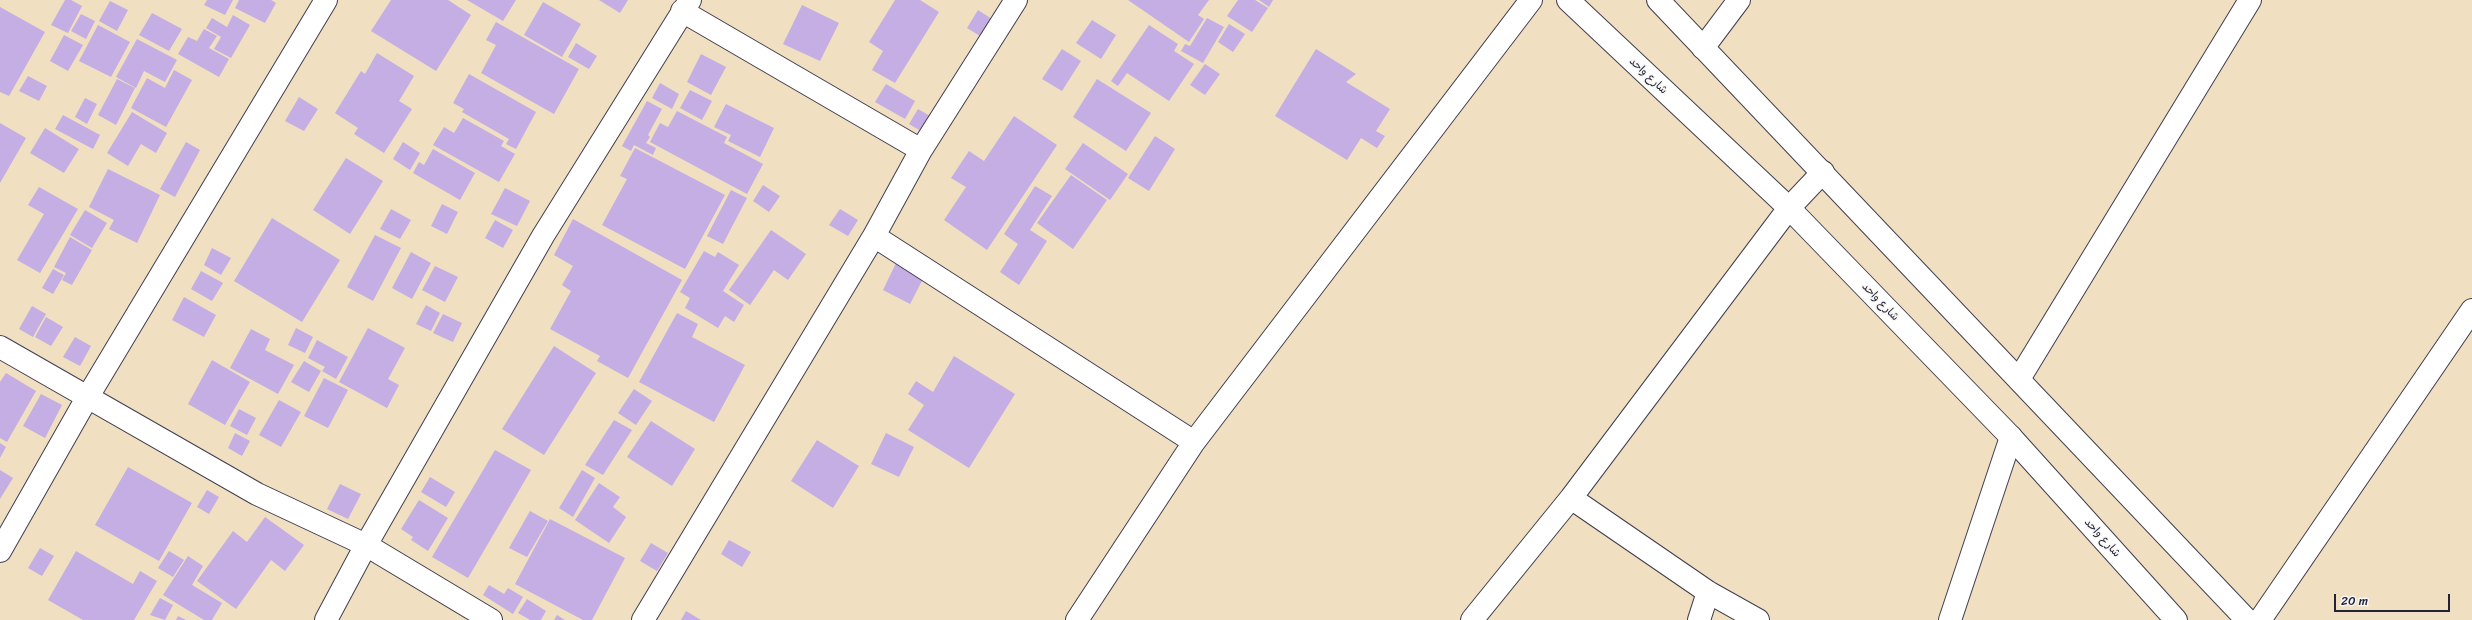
<!DOCTYPE html>
<meta charset="utf-8">
<style>
body{margin:0}
#map{position:relative;width:2472px;height:620px;overflow:hidden;background:#f0dfc0;font-family:Sriracha,sans-serif}
canvas{display:block}
.scale{position:absolute;left:2334px;top:594px;width:116px;height:18px;box-sizing:border-box;border:2px solid #22223b;border-top:0;padding-left:5px;font-size:12px;line-height:14px;white-space:nowrap;color:#22223b;-webkit-text-stroke:3px #f6f6f2;paint-order:stroke}
</style>
<div id="map">
<canvas width="2472" height="620"></canvas>
<div class="scale">20 m</div>
</div>
<script>
const ctx = document.querySelector('canvas').getContext('2d');
ctx.lineJoin = 'round';
function paint(path, color) { ctx.fillStyle = color; ctx.fill(path, 'evenodd'); }
function strokePath(path, color, width, dash) { ctx.strokeStyle = color; ctx.lineWidth = width; ctx.lineCap = dash ? 'butt' : 'round'; ctx.setLineDash(dash || []); ctx.stroke(path); }
function write(font, color, halo, rows, align = 'center') {
  ctx.font = font + ' Sriracha,"Playpen Sans Arabic",sans-serif'; ctx.lineWidth = 3; ctx.setLineDash([]); ctx.textBaseline = 'middle'; ctx.strokeStyle = halo; ctx.fillStyle = color; for (const [text, x, y, turn = 0] of rows) {
    ctx.save(); ctx.translate(x, y); ctx.rotate((+turn || 0) * Math.PI / 180); ctx.textAlign = isNaN(turn) ? turn : align; if (halo) ctx.strokeText(text, 0, 0); ctx.fillText(text, 0, 0); ctx.restore();
  }
}
paint(new Path2D(`
 M65,0h6l11,6 -14,27 -17,-8z
 M207,0h26l-8,15 -21,-10z
 M239,0h32l5,3 -11,20 -30,-15z
 M391,0h57l23,15 -35,56 -65,-40z
 M467,0h49l-13,21z
 M599,0h29l-8,13z
 M895,0h25l19,12 -44,71 -23,-13 11,-19 -14,-9z
 M1128,0h81l-11,15 6,4 -15,23z
 M1238,0h17l13,8 -16,24 -25,-16z
 M1259,0h14l-4,7z
 M110,1l18,9 -11,21 -18,-10z
 M543,2l38,22 -19,33 -38,-22z
 M802,5l37,18 -19,38 -37,-17z
 M0,7l45,25 -36,64 -9,-4z
 M978,10l14,9 -12,17 -13,-8z
 M152,13l30,16 -13,22 -30,-16z
 M81,14l14,7 -9,18 -15,-8z
 M233,15l17,10 -19,33 -17,-9 7,-12 -15,-9 6,-10 15,9z
 M1207,18l17,9 -21,36 -22,-12 4,-7 5,2z
 M1092,20l24,15 -15,24 -25,-16z
 M496,22l83,47 -25,45 -73,-41 15,-28 -10,-5z
 M1229,24l16,10 -12,18 -15,-10z
 M98,25l32,17 -19,35 -32,-16z
 M1149,25l29,19 -4,7 20,13 -25,37 -42,-28 -9,13 -7,-5z
 M204,29l13,7 -8,12 20,11 -10,18 -41,-23 10,-17 9,4z
 M64,35l19,10 -15,26 -18,-10z
 M137,39l40,21 -12,22 -21,-11 -8,17 -20,-11z
 M576,43l21,13 -8,13 -21,-12z
 M1062,49l19,12 -19,30 -20,-12z
 M1316,49l40,25 -10,8 44,27 -14,22 9,5 -8,12 -16,-10 -14,22 -72,-44z
 M377,53l37,23 -15,25 13,8 -28,44 -30,-19 4,-6 -23,-15 26,-42 4,3z
 M701,54l25,13 -15,28 -24,-13z
 M1205,64l15,10 -15,21 -15,-10z
 M174,70l18,10 -26,47 -35,-19 16,-30 18,10z
 M469,74l67,38 -20,37 -10,-5 3,-5 -47,-27 2,-3 -11,-6z
 M28,76l19,10 -8,15 -20,-10z
 M117,79l18,9 -19,37 -18,-10z
 M1097,79l54,34 -25,38 -53,-34z
 M660,83l19,11 -7,15 -20,-11z
 M886,84l29,17 -10,18 -30,-17z
 M690,90l22,11 -10,19 -22,-12z
 M299,97l19,12 -14,22 -19,-10z
 M85,98l12,6 -10,20 -12,-7z
 M647,101l15,8 -14,26 2,2 -4,6 10,5 -3,7 -19,-10 -3,6 -9,-5z
 M726,104l48,24 -14,29 -32,-16 3,-6 -17,-8z
 M918,109l12,7 -9,15 -12,-7z
 M677,111l50,26 -3,6 39,21 -16,30 -97,-52 10,-19 8,4z
 M132,112l35,21 -11,20 -15,-9 -13,22 -21,-13z
 M63,115l37,20 -7,14 -38,-20z
 M1014,116l43,29 -70,105 -43,-30 22,-33 -15,-9 18,-27 15,10z
 M463,118l41,23 -3,5 14,8 -16,28 -66,-37 11,-18 10,6z
 M0,123l26,15 -26,45z
 M45,128l34,21 -15,24 -34,-20z
 M1155,136l20,13 -26,42 -21,-13z
 M186,142l14,8 -25,47 -15,-8z
 M403,142l17,11 -10,17 -17,-11z
 M1083,143l45,31 -18,26 -45,-31z
 M635,148l90,47 -40,74 -83,-44 25,-46 -7,-3z
 M433,149l42,24 -15,27 -47,-27 6,-11 5,3z
 M346,158l37,23 -33,53 -37,-24z
 M108,169l52,26 -23,48 -28,-14 5,-9 -25,-13z
 M1071,175l36,25 -34,49 -36,-26z
 M763,185l17,11 -11,16 -16,-11z
 M1035,186l17,10 -22,34 17,11 -28,44 -19,-13 18,-28 -14,-10z
 M39,187l39,22 -38,64 -23,-13 27,-46 -16,-9z
 M505,188l25,13 -13,25 -26,-12z
 M731,190l16,8 -24,46 -16,-8z
 M442,204l16,8 -11,22 -16,-8z
 M391,209l20,11 -11,19 -20,-10z
 M840,209l18,11 -10,16 -19,-11z
 M85,210l22,13 -15,25 -22,-13z
 M272,218l68,42 -38,62 -68,-41z
 M573,219l109,61 -54,98 -31,-17 3,-5 -50,-27 21,-38 -9,-6 11,-19 -19,-11z
 M495,220l18,10 -10,18 -18,-10z
 M771,230l35,24 -18,26 -14,-10 -24,35 -21,-15z
 M375,235l26,13 -28,53 -26,-14z
 M70,237l22,13 -20,35 -10,-5 4,-7 -12,-6z
 M212,248l19,10 -10,17 -17,-10z
 M704,251l11,6 3,-5 21,13 -16,26 21,14 -10,17 -9,-6 -7,12 -33,-20 5,-10 -10,-6z
 M411,252l20,11 -19,36 -20,-11z
 M896,263l28,14 -14,27 -27,-14z
 M435,266l23,11 -13,25 -23,-12z
 M53,269l11,6 -11,19 -11,-6z
 M201,271l22,12 -11,18 -21,-12z
 M184,297l32,18 -12,22 -32,-17z
 M426,305l14,8 -9,18 -15,-7z
 M32,306l14,8 -13,23 -14,-8z
 M677,313l21,11 -6,13 53,28 -31,57 -75,-40z
 M443,314l19,9 -9,19 -20,-9z
 M46,317l17,10 -12,19 -16,-9z
 M296,328l17,9 -8,16 -17,-8z
 M368,328l37,20 -17,31 11,6 -12,23 -48,-26z
 M251,329l19,10 -5,11 29,15 -16,29 -48,-26z
 M75,337l16,9 -11,20 -17,-9z
 M317,340l31,17 -12,22 -14,-8 3,-4 -17,-9z
 M554,346l42,27 -52,82 -42,-26z
 M954,356l61,38 -46,74 -61,-38 16,-25 -16,-11 8,-13 17,11z
 M212,360l38,22 -25,43 -37,-21z
 M304,361l17,10 -12,21 -18,-10z
 M6,373l30,18 -29,51 -7,-4v-56z
 M324,378l24,12 -20,38 -24,-12z
 M634,389l18,12 -16,24 -18,-12z
 M41,394l21,11 -17,33 -22,-12z
 M279,400l22,12 -20,35 -22,-12z
 M239,409l17,9 -9,17 -17,-9z
 M614,420l18,10 -29,45 -18,-10z
 M651,421l44,28 -23,37 -45,-29z
 M235,433l15,8 -8,15 -14,-8z
 M886,433l28,14 -15,30 -28,-13z
 M817,440l42,26 -26,42 -42,-27z
 M0,443l6,4 -6,11z
 M495,450l36,20 -63,108 -36,-21z
 M128,467l64,36 -33,58 -64,-36z
 M0,470l13,8 -13,21z
 M582,470l13,8 -22,39 -14,-9z
 M430,477l25,15 -9,15 -25,-15z
 M599,483l21,14 -7,10 13,10 -17,26 -34,-23z
 M340,484l21,10 -13,25 -21,-10z
 M207,490l12,7 -10,17 -12,-7z
 M419,500l29,18 -20,33 -17,-11 2,-3 -12,-8z
 M530,511l18,10 -21,36 -18,-9z
 M265,517l39,28 -19,26 -14,-11 -35,49 -39,-28 36,-50 14,11z
 M550,519l75,39 -33,62h-9l-68,-36z
 M729,540l22,12 -9,15 -21,-13z
 M651,543l17,10 -11,18 -17,-10z
 M40,548l14,8 -12,20 -14,-8z
 M76,551l57,33 7,-13 17,10 -23,39h-51l-35,-20z
 M169,551l15,9 -11,17 -15,-9z
 M188,556l15,10 -11,19 30,18 -10,17h-8l-41,-25z
 M489,585l15,9 4,-6 15,9 -10,17 -30,-19z
 M160,598l13,7 -8,15 -15,-5z
 M527,599l19,12 -5,9h-11l-12,-7z
 M686,611l15,9h-20z
 M557,615l8,5h-11z
 M178,616l8,4h-10z`), '#c4aee4');
const street = new Path2D(`
 M682,11l239,139
 M1703,48l36,-48
 M874,236l320,206
 M0,347l257,147 109,51 125,75
 M2019,379l231,-379
 M1571,498l137,94 50,28
 M0,551l87,-153 239,-398
 M326,620l40,-75 177,-309 147,-236
 M643,620l231,-384 47,-86 95,-150
 M1077,620l117,-178 337,-442
 M1472,620l99,-122 218,-290 34,-36
 M1699,620l9,-28
 M1950,620l61,-183
 M2260,620l212,-310`);
const secondary = new Path2D(`
 M1568,0l221,208 222,229 165,183
 M1658,0l589,620`);
strokePath(street, '#413e4f', 24);
strokePath(secondary, '#413e4f', 24);
strokePath(street, '#fff', 22);
strokePath(secondary, '#fff', 22);
write('11px', '#22223b', '#f6f6f2', [
 ["شارع واحد",1648,76,43],
 ["شارع واحد",1880,302,46],
 ["شارع واحد",2102,538,48]
]);
</script>
